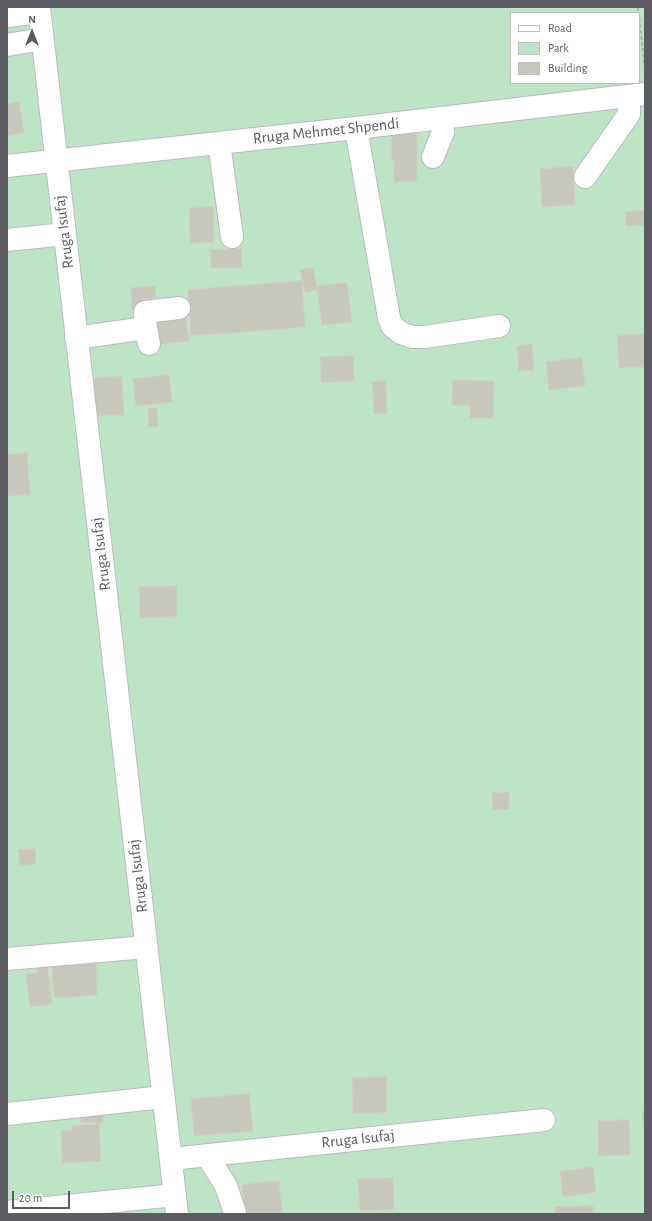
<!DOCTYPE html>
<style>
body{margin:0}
#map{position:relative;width:652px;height:1221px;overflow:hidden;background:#edece2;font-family:"Alegreya Sans",sans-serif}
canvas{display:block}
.frame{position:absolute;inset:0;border:8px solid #5a5c62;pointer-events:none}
.legend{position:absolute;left:510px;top:12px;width:130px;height:72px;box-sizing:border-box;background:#fff;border:1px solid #bdbec0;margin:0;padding:5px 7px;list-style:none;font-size:12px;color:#5a5c62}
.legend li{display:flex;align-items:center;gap:8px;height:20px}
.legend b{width:20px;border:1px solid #bdbec0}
.north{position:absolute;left:12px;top:12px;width:40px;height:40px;-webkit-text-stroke:3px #fff;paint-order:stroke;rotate:0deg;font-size:11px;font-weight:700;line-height:16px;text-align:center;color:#5a5c62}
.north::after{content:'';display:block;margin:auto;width:14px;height:18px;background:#5a5c62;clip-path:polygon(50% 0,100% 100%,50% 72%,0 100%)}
.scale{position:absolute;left:12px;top:1191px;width:58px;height:18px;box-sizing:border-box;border:2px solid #5a5c62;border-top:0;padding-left:5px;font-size:12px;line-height:14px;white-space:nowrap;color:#5a5c62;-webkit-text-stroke:3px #fff;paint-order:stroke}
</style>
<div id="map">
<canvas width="652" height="1221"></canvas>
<div class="frame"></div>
<ul class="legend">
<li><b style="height:5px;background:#fff"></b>Road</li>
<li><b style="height:11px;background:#bee4c6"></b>Park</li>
<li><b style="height:11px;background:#c7c7be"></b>Building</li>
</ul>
<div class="north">N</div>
<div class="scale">20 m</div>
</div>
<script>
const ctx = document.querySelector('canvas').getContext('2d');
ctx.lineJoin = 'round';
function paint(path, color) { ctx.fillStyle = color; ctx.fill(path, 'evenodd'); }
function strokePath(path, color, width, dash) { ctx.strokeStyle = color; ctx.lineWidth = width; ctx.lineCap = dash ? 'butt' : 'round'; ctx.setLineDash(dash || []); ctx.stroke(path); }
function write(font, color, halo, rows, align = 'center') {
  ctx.font = font + ' "Alegreya Sans",sans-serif'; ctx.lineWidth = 4; ctx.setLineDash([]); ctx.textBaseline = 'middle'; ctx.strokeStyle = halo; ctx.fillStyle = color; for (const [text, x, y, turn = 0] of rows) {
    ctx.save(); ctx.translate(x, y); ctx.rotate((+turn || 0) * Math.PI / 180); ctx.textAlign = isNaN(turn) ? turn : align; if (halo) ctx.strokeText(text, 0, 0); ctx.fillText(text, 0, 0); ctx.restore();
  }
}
paint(new Path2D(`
 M7,7h638v1207h-638zM511,13h128v70h-128z`), '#bee4c6');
const building = new Path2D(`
 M19,102l5,31 -17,3v-31z
 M392,134h25v47l-23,1v-22h-2z
 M573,167l2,38 -33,2 -2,-38z
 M213,207l1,35 -24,1 -1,-35z
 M645,211v14l-19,1 -1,-14z
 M241,249l1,19h-31v-18z
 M313,268l5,22 -13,3 -5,-23z
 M302,281l3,46 -114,9 -3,-46z
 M347,283l5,39 -30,3 -5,-39z
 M155,287l1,11 -13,1 1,10 -12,1 -1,-22z
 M185,313l4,28 -35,4 -3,-28z
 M645,334v33l-26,1 -2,-32z
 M532,344l2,26 -15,1 -2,-25z
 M353,356l1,25 -33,2 -1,-26z
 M582,358l3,28 -36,4 -3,-28z
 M169,375l3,27 -36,4 -3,-27z
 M122,376l2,39 -28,1 -2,-38z
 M453,380l41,1 -1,37h-23v-12l-18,-1z
 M386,381l1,32 -13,1 -2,-32z
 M148,408h9l1,19h-9z
 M27,453l3,42 -23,1v-41z
 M177,586v30l-37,2 -1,-31z
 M509,792v17l-16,1 -1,-17z
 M35,849l1,15 -16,1 -2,-15z
 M96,959l1,36 -43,3 -2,-36z
 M47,963l5,41 -22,3 -4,-33 11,-1 -1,-8z
 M387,1077v35l-34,1 -1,-35z
 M249,1094l4,37 -59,5 -3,-37z
 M645,1111v19l-3,-18z
 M82,1113h21v10l-22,-1z
 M629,1120l1,35 -31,1 -1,-35z
 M99,1124l2,37 -39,2 -1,-32h11v-5z
 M593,1167l3,25 -33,5 -3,-25z
 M393,1178l1,31 -34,2 -2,-32z
 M279,1181l3,33h-37l-3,-29z
 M593,1206v8h-38v-7z`);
paint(building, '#c7c7be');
strokePath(building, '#d1cfc0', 1);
const minor = new Path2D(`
 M39,7l138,1207
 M7,16l32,-4
 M7,45l35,-6
 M356,128l33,190 3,8 9,7 11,4h13l74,-11
 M219,143l13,94
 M433,157l10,-25 -2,-14
 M7,166l349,-38 289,-34
 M585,177l44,-63v-18
 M7,240l58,-6
 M76,338l70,-10
 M149,344l-3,-16 -1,-16 34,-4
 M7,959l139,-12
 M7,1114l156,-17
 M210,1155l1,7 15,24 9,27
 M171,1159l373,-39
 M7,1212l168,-17`);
strokePath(minor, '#b9bac0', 24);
strokePath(new Path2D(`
 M638,7v6
 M639,18l6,49`), '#98c4ae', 2.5, [4, 2]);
strokePath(minor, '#fff', 22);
write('16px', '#5a5c62', '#fff', [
 ["Rruga Mehmet Shpendi",326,131,-6],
 ["Rruga Isufaj",64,232,-97],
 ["Rruga Isufaj",101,554,-97],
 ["Rruga Isufaj",138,876,-97],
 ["Rruga Isufaj",358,1139,-6]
]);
</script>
